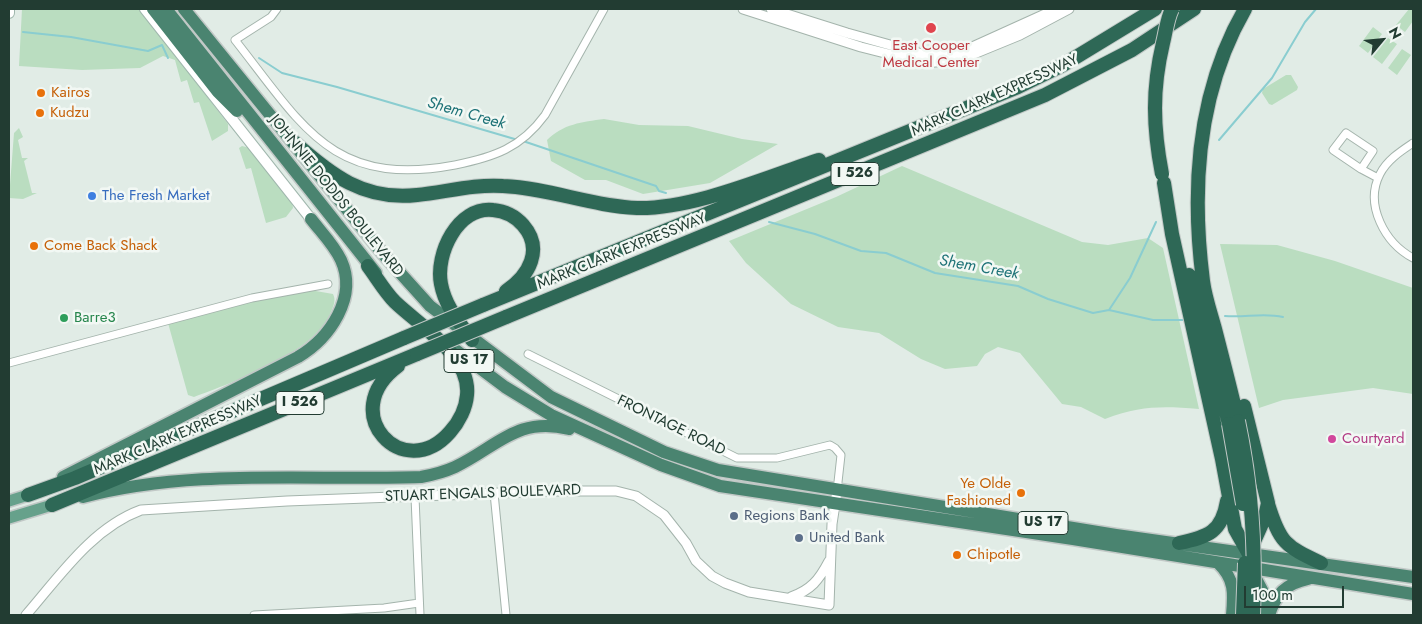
<!DOCTYPE html>
<style>
body{margin:0}
#map{position:relative;width:1422px;height:624px;overflow:hidden;background:#e1ece6;font-family:Jost,sans-serif}
canvas{display:block}
.frame{position:absolute;inset:0;border:10px solid #223c32;pointer-events:none}
.north{position:absolute;left:1357px;top:15px;width:50px;height:50px;-webkit-text-stroke:4px #f2f8f4;paint-order:stroke;rotate:62deg;font-size:14px;font-weight:700;line-height:20px;text-align:center;color:#223c32}
.north::after{content:'';display:block;margin:auto;width:18px;height:22px;background:#223c32;clip-path:polygon(50% 0,100% 100%,50% 72%,0 100%)}
.scale{position:absolute;left:1244px;top:586px;width:100px;height:22px;box-sizing:border-box;border:2px solid #223c32;border-top:0;padding-left:6px;font-size:15px;line-height:18px;white-space:nowrap;color:#223c32;-webkit-text-stroke:4px #f2f8f4;paint-order:stroke}
</style>
<div id="map">
<canvas width="1422" height="624"></canvas>
<div class="frame"></div>
<div class="north">N</div>
<div class="scale">100 m</div>
</div>
<script>
const ctx = document.querySelector('canvas').getContext('2d');
ctx.lineJoin = 'round';
function paint(path, color) { ctx.fillStyle = color; ctx.fill(path, 'evenodd'); }
function strokePath(path, color, width, dash) { ctx.strokeStyle = color; ctx.lineWidth = width; ctx.lineCap = dash ? 'butt' : 'round'; ctx.setLineDash(dash || []); ctx.stroke(path); }
function write(font, color, halo, rows, align = 'center') {
  ctx.font = font + ' Jost,sans-serif'; ctx.lineWidth = 5; ctx.setLineDash([]); ctx.textBaseline = 'middle'; ctx.strokeStyle = halo; ctx.fillStyle = color; for (const [text, x, y, turn = 0] of rows) {
    ctx.save(); ctx.translate(x, y); ctx.rotate((+turn || 0) * Math.PI / 180); ctx.textAlign = isNaN(turn) ? turn : align; if (halo) ctx.strokeText(text, 0, 0); ctx.fillText(text, 0, 0); ctx.restore();
  }
}
paint(new Path2D(`
 M22,9h118l88,115v7l-16,10 -13,-39 -5,1 -7,-23 -6,2 -6,-22 -12,-4 -23,12 -58,2 -63,-4z
 M1409,9h4v12l-8,11 -9,-7z
 M1373,27l9,7 -14,19 -9,-7z
 M1388,38l9,6 -15,20 -9,-7z
 M1402,49l9,6 -14,20 -9,-7z
 M1286,75h5l7,12 -1,3 -25,15 -3,-1 -7,-11 1,-4z
 M604,119l35,6 49,1 54,13 36,5 -68,39 -67,11 -37,-14h-21l-34,-19 -4,-21c16,-16 35,-18 57,-21z
 M19,128l4,9 -5,3 4,18h6l-4,3 8,32h5l-14,6 -14,-1 5,-65z
 M242,146l8,2 42,53 1,7 -7,9 -20,6 -15,-55 -5,1 -7,-21z
 M902,166l180,76 26,3 40,-7 15,10 36,161c-39,-3 -58,-3 -94,10l-24,-12 -19,-3 -42,-51 -22,-6 -13,7 -8,12 -32,3 -24,-10 -42,-26 -41,-6 -47,-23 -45,-41 -17,-22 107,-44z
 M1220,244l57,1 58,16 78,27v106l-40,-6 -90,12 -24,8z
 M310,290l23,4c3,6 1,11 -2,18 -16,41 -97,70 -137,85l-6,-2 -20,-72 105,-28z`), '#baddc0');
strokePath(new Path2D(`
 M23,32l48,5 77,14 14,-6 6,13
 M259,58l23,15 55,14 181,53
 M1219,140l53,-62 33,-56 11,-13
 M523,141l133,45 3,5 7,2
 M769,222l46,12 46,17 25,2 49,20 83,13 30,13 45,14 16,-3 44,10h32
 M1109,310l21,-32 26,-56
 M1225,316c20,2 38,-4 58,1`), '#8acdd0', 2);
const minor = new Path2D(`
 M277,9l-6,8 -36,23c68,86 97,148 220,125 39,-8 66,-17 90,-50l59,-106
 M1413,143c-12,8 -26,17 -33,31 -16,31 5,69 33,84
 M1361,169l12,-18 -27,-18 -13,17 28,19 17,9
 M528,354l209,104h40l53,-13 5,3 6,7 -4,36
 M9,363l243,-65 76,-14
 M494,493l12,122
 M415,497l5,118
 M254,615l130,-7 35,-5`);
const tertiary = new Path2D(`
 M743,9l118,38 63,16 35,-3 61,-25 49,-26
 M771,9l76,24 79,22 35,-3 95,-43
 M791,597c20,-7 28,-17 38,-36
 M26,615c33,-38 66,-87 115,-105l146,-9 265,-10h64l20,5 28,19 22,28 10,18 16,15 13,7 24,9 80,13 3,-81 5,-33`);
const secondary = new Path2D(`
 M145,9l166,210
 M9,13v-4`);
const primary = new Path2D(`
 M9,501l19,-6
 M9,518l43,-13`);
const trunk = new Path2D(`
 M153,9l65,83 19,19
 M166,9l210,264
 M184,9l200,246 46,51 121,91 113,55 54,18 398,65 297,42
 M449,345l56,42 46,28 110,50 59,21 353,53 340,55
 M63,477l235,-120c32,-19 60,-60 43,-97 -7,-15 -20,-28 -30,-41
 M83,497c110,-29 226,-16 338,-20 11,-2 23,-5 34,-10 42,-20 62,-51 114,-38
 M1218,563c17,16 16,30 14,52
 M1253,573l9,17 5,25
 M1269,615c7,-21 16,-31 39,-36`);
const motorway = new Path2D(`
 M294,142c37,33 70,59 123,53 29,-3 57,-11 86,-9 46,2 88,20 134,22 57,1 127,-30 182,-48
 M1164,183l8,51 50,225 13,70 14,25
 M368,266c9,12 17,26 27,36 25,24 76,54 72,93 -1,13 -8,27 -17,37 -46,53 -115,-19 -52,-66
 M1189,275l40,149
 M483,305l535,-218 45,-22 92,-56
 M506,317l539,-222 87,-45 62,-41
 M472,340c-13,-18 -27,-34 -31,-56 -6,-30 17,-78 52,-74 12,1 22,6 30,15 21,24 6,51 -17,66
 M1244,406l24,97 -3,14 -13,29
 M1238,421c-7,-30 -15,-61 -23,-92 -4,-15 -10,-32 -12,-48 -12,-93 -6,-189 42,-272
 M28,495l47,-17 329,-140
 M1268,504c12,39 17,42 53,59
 M52,505l365,-151
 M1179,543c29,-6 43,-11 48,-42`);
strokePath(minor, '#a4b4ac', 9);
strokePath(tertiary, '#a4b4ac', 11);
strokePath(secondary, '#a0b7ad', 12);
strokePath(primary, '#c1c8c6', 14);
strokePath(trunk, '#c1c8c6', 15);
strokePath(motorway, '#c1c8c6', 16);
strokePath(minor, '#fff', 7);
strokePath(tertiary, '#fff', 9);
strokePath(secondary, '#fff', 10);
strokePath(primary, '#66a18b', 11);
strokePath(trunk, '#4a8470', 12);
strokePath(motorway, '#2e6856', 14);
const motorwayBridge = new Path2D(`
 M1162,174c-9,-47 -10,-85 1,-131 3,-12 4,-24 9,-34
 M404,338l79,-33
 M417,354l89,-37
 M1238,421c14,66 18,127 15,194
 M1229,424l14,80
 M1243,615l2,-52`);
strokePath(motorwayBridge, '#c1c8c6', 16, []);
strokePath(motorwayBridge, '#2e6856', 14);
for (const [x, y, r, color] of [
 [931,28,6,"#e0444e"],
 [41,93,5,"#e8710a"],
 [40,113,5,"#e8710a"],
 [92,196,5,"#3f7fe0"],
 [34,246,5,"#e8710a"],
 [64,318,5,"#2e9e5b"],
 [1332,439,5,"#d1479c"],
 [1021,493,5,"#e8710a"],
 [734,516,5,"#5c6f8a"],
 [799,538,5,"#5c6f8a"],
 [957,555,5,"#e8710a"]
]) { const dot = new Path2D(); dot.arc(x, y, r, 0, 2 * Math.PI); ctx.fillStyle = color; ctx.fill(dot); strokePath(dot, '#f2f8f4', 2); }
for (const [x, y, w] of [
 [855,174,48],
 [469,361,50],
 [300,403,48],
 [1043,523,50]
]) { const box = new Path2D(); box.roundRect(x - w / 2, y - 11.5, w, 23, 4); ctx.fillStyle = '#f2f8f4'; ctx.fill(box); strokePath(box, '#223c32', 1); }
write('bold 14px', '#223c32', null, [
 ["I 526",855,174],
 ["US 17",469,361],
 ["I 526",300,403],
 ["US 17",1043,523]
]);
write('15px', '#be3a42', '#f2f8f4', [
 ["East Cooper",931,46],
 ["Medical Center",931,63]
]);
write('15px', '#c56008', '#f2f8f4', [
 ["Kairos",51,93],
 ["Kudzu",50,113],
 ["Come Back Shack",44,246],
 ["Ye Olde",1011,484,"right"],
 ["Fashioned",1011,501,"right"],
 ["Chipotle",967,555]
], 'left');
write('15px', '#223c32', '#f2f8f4', [
 ["MARK CLARK EXPRESSWAY",995,96,-24],
 ["JOHNNIE DODDS BOULEVARD",336,196,51],
 ["MARK CLARK EXPRESSWAY",622,252,-22],
 ["FRONTAGE ROAD",671,426,26],
 ["MARK CLARK EXPRESSWAY",178,436,-23],
 ["STUART ENGALS BOULEVARD",483,494,-2]
]);
write('15px', '#366cbe', '#f2f8f4', [
 ["The Fresh Market",102,196]
], 'left');
write('15px', '#27864d', '#f2f8f4', [
 ["Barre3",74,318]
], 'left');
write('15px', '#b23c85', '#f2f8f4', [
 ["Courtyard",1342,439]
], 'left');
write('15px', '#4e5e75', '#f2f8f4', [
 ["Regions Bank",744,516],
 ["United Bank",809,538]
], 'left');
write('italic 16px', '#1d7277', '#f2f8f4', [
 ["Shem Creek",466,114,16],
 ["Shem Creek",979,268,10]
]);
</script>
